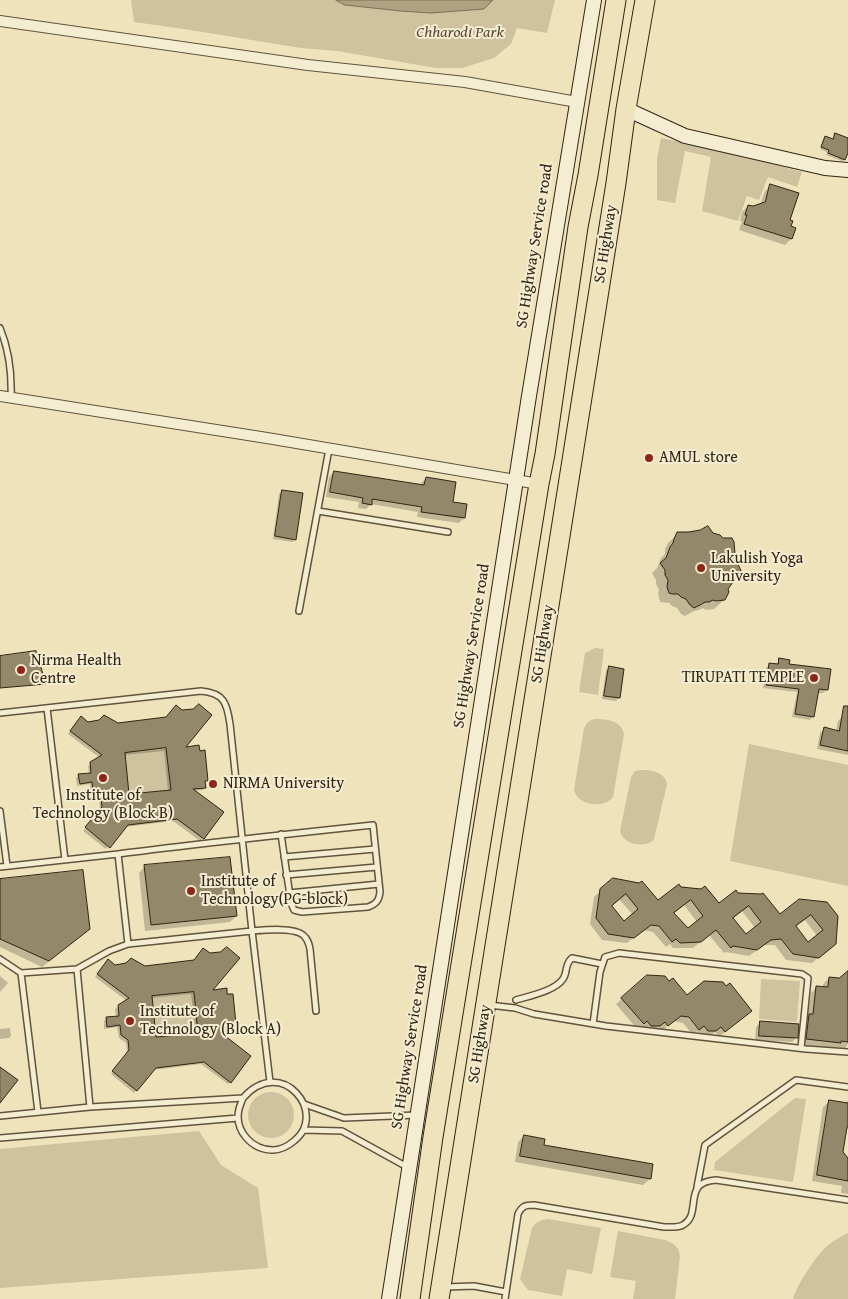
<!DOCTYPE html>
<style>
body{margin:0}
canvas{display:block;background:#eee3ba}
</style>
<canvas width="848" height="1299"></canvas>
<script>
const ctx = document.querySelector('canvas').getContext('2d');
ctx.lineJoin = 'round';
function paint(path, color) { ctx.fillStyle = color; ctx.fill(path, 'evenodd'); }
function strokePath(path, color, width, dash) { ctx.strokeStyle = color; ctx.lineWidth = width; ctx.lineCap = dash ? 'butt' : 'round'; ctx.setLineDash(dash || []); ctx.stroke(path); }
function write(font, color, halo, rows, align = 'center') {
  ctx.font = font + ' "Gentium Book Plus",serif'; ctx.lineWidth = 4; ctx.setLineDash([]); ctx.textBaseline = 'middle'; ctx.strokeStyle = halo; ctx.fillStyle = color; for (const [text, x, y, turn = 0] of rows) {
    ctx.save(); ctx.translate(x, y); ctx.rotate((+turn || 0) * Math.PI / 180); ctx.textAlign = isNaN(turn) ? turn : align; if (halo) ctx.strokeText(text, 0, 0); ctx.fillText(text, 0, 0); ctx.restore();
  }
}
paint(new Path2D(`
 M131,0h424l-8,33 -30,-5 -6,16 -17,14 -32,10h-26l-99,-17 -36,-3 -117,-19 -50,-7z
 M661,138l68,14 73,20 -5,15 -29,-10 -9,23 -12,-4 -9,25 -36,-10 9,-54 -26,-6 -10,52 -18,-3v-41z
 M595,648l9,1 -6,46 -19,-3 6,-39z
 M594,719c12,0 27,1 30,15l-11,63c-9,12 -35,9 -39,-7l10,-62 4,-6z
 M749,744l99,21v121l-118,-25z
 M166,749l5,41 -42,4 -4,-41z
 M641,770c10,0 24,2 26,14l-13,55c-8,10 -31,6 -34,-8l11,-54 4,-6z
 M761,979l39,2 -3,41 -38,-3z
 M194,992l4,41 -42,4 -4,-41z
 M248 1115a23 23 0 1 1 46 0a23 23 0 1 1-46 0Z
 M795,1098l11,1 -13,83 -79,-12 1,-8z
 M199,1131l22,34 37,23 10,80 -268,20v-139z
 M548,1219l53,9 -9,46 -25,-5 -5,27 -34,-6 -8,-11 12,-51c4,-6 8,-8 16,-9z
 M618,1231l47,9c9,3 14,7 15,17l-5,42h-42l3,-18 -26,-4z
 M848,1233v66h-55c3,-13 22,-41 32,-51 6,-6 15,-11 23,-15z`), '#cec39e');
const water = new Path2D(`
 M336,0h157l-9,9 -53,4 -30,-2 -56,-6z`);
paint(water, '#aea282');
strokePath(water, '#7c7056', 1);
paint(new Path2D(`
 M836,135l12,5v9l-4,10 -2,2 -16,-6 1,-3 -7,-3 3,-9 3,-3 6,3z
 M771,185l18,36 2,18 -6,6 -46,-15 3,-9h-2l2,-9 6,-6 5,2 7,-3 5,-14z
 M334,472l87,14v-3l5,-5 25,25 13,15 -5,5 -42,-6 1,-5 -47,-8 -5,5 -8,-1 1,-6 -33,-5 3,-20z
 M282,491l13,48 -2,3 -20,-3 6,-45z
 M678,534l51,51 -5,15 -10,9 -8,1 -3,-2 -4,2 -5,1 -9,5 -4,-2 -4,-6 -5,-2 -3,-3 -9,-1 -2,-9 1,-3 -3,-6v-4l-4,-7 5,-5 4,-10 4,-4v-5l3,-6z
 M779,660l48,30 -4,3h-5l-5,23 -3,4 -18,-3 5,-25 -34,-4 3,-20 4,-4 6,1z
 M609,668l10,30 -3,3 -14,-2 4,-29z
 M842,717l6,1v37l-31,-6 3,-16 4,-4 12,2 2,-10z
 M78,720l9,3 31,1 65,24 24,32 -3,3 1,4 -3,3 -9,1 10,47 -3,3 -27,-20 -48,6 -19,22 -23,-18 17,-21 -1,-10 -8,-6 -1,-10 -13,2 -1,-8 3,-3 10,-1 -1,-8 12,-8 -32,-24zM164,751l4,40 -40,4 -4,-40z
 M145,866l91,50 -6,6 -85,9 -6,-58z
 M613,880l44,22 21,-16 41,19 16,-13 44,24 47,-13 2,47 -16,13 -26,-3 -11,-15h-11l-15,11 -23,-4 -2,1 -15,-18 -16,13h-20l-3,-4 -4,3 -13,-15 -10,-2 -16,13 -25,-3 -12,-16 4,-27zM619,899l14,16 -9,7 -13,-16zM684,905l13,17 -10,8 -14,-16zM742,911l13,17 -10,8 -13,-17zM805,920l12,16 -9,7 -13,-16z
 M0,881l82,54 -40,32 -42,-20z
 M106,964l9,2 30,1 65,24 24,33 -2,2v4l-3,3 -9,1 10,48 -2,2 -27,-20 -49,6 -18,23 -23,-19 16,-20 -1,-11 -7,-5 -2,-11 -13,2v-8l2,-2 10,-2 -1,-8 12,-8 -32,-24zM191,994l5,40 -41,5 -4,-41z
 M0,976l8,7 -8,9z
 M848,976v68l-3,4 -10,-1 -2,2 -32,-4 2,-24 5,-5 3,-23 6,-6 6,1v-4l6,-6 11,1z
 M687,997l63,14 -31,26 -4,-5 -6,5 -7,-1 -5,-5 -4,4 -10,-12 -10,-2 -11,10 -4,-4 -5,4h-8l-5,-5 -3,3 -21,-25 6,-5z
 M761,1022l35,16 -4,4 -37,-2 1,-13z
 M10,1028l1,8 -2,2 -9,1v-10z
 M830,1101l15,2 3,-2v28h-3l-3,23 6,7v35l-7,-1 1,-7 -30,-5 11,-74z
 M524,1136l18,10 108,33 -7,6 -128,-23 3,-20z`), '#0003');
const building = new Path2D(`
 M835,133l13,5v15l-3,7 -17,-7 1,-3 -8,-3 4,-11 8,3z
 M770,184l29,9 -9,27 3,1 -2,5 5,2 -4,11 -48,-15 3,-9h-2l3,-10 5,1 12,-4z
 M334,471l90,14 2,-8 30,5 -3,20 14,2 -2,14 -44,-6 1,-5 -50,-8v6l-10,-2 1,-5 -33,-6z
 M282,490l21,3 -7,47 -21,-4z
 M708,526l5,7 7,2 3,3h9l2,4 1,12 2,4v4l5,11 -6,7 -3,2 -5,7 1,3 -4,8 -9,1 -3,-1 -4,2h-4l-3,2 -8,4 -4,-3 -4,-6 -5,-2 -3,-3h-6l-3,-1 -2,-6 1,-7 -3,-5v-5l-5,-7 6,-5 4,-11 3,-4 1,-4 3,-7h12l11,-2z
 M36,651l10,33 -46,4v-32z
 M779,658l11,2 -1,4 42,5 -3,21 -9,-1 -5,28 -19,-3 4,-25 -33,-4 3,-22 9,1z
 M609,666l15,3 -4,29 -16,-2z
 M199,704l13,11 -26,32 13,-2 1,6 5,-1 3,31h-3l1,7 -13,1 31,23 -20,27 -27,-20 -49,6 -18,23 -25,-21 17,-20 -1,-10 -8,-5 -1,-10 -12,2 -2,-10 13,-1 -1,-11 12,-7 -32,-24 11,-15 7,6 11,-2 5,-5 14,8 48,-6 10,-12 6,5 11,-1zM166,748l5,42 -42,4 -4,-41z
 M844,706h4v45l-28,-6 4,-18 15,4z
 M230,857l7,59 -86,9 -7,-60z
 M83,870l7,59 -41,32 -49,-22v-60z
 M613,878l26,5 3,-2 16,19 21,-16 2,3 20,2 4,-3 14,17 17,-13 2,3 23,1 2,-1 17,21 19,-15 28,3 11,14 -2,28 -17,14 -26,-4 -12,-15 -10,1 -14,10 -24,-4 -2,2 -15,-18 -15,12 -21,1 -4,-4 -4,3 -13,-16 -8,-1 -17,13 -26,-4 -12,-16 4,-29zM626,894l12,15 -14,12 -12,-15zM691,900l12,16 -15,12 -14,-15zM749,906l12,16 -15,12 -13,-16zM811,915l12,15 -15,12 -12,-16z
 M227,947l13,11 -27,32 14,-2v6h6l3,30h-3v7l-13,1 31,24 -20,27 -27,-21 -48,6 -19,23 -25,-20 17,-21 -1,-10 -7,-5 -1,-10 -13,2 -1,-10 13,-1 -1,-11 11,-7 -32,-24 11,-15 7,6 11,-2 5,-5 14,8 49,-6 9,-12 7,5 10,-1zM194,992l4,41 -42,4 -4,-41z
 M848,971v71l-7,-1v2l-35,-4 3,-25h4l3,-28 12,1 1,-10 10,1z
 M647,975l18,1 4,5 4,-3 14,17 17,-14 19,1 3,4 4,-3 22,28 -27,21 -4,-5 -5,4h-8l-4,-5 -5,4 -10,-13 -8,-1 -13,10 -3,-4 -5,4h-9l-4,-5 -3,3 -23,-26z
 M760,1021l39,3 -1,14 -39,-2z
 M0,1067l18,13 -18,23z
 M829,1100l19,3v23l-1,1 -4,25 5,6v23l-31,-6z
 M524,1135l21,4 -1,6 109,19 -2,15 -131,-23z`);
paint(building, '#93886a');
strokePath(building, '#312514', 1);
const lane = new Path2D(`
 M0,328c9,22 12,45 11,70
 M318,511l130,21
 M299,611l30,-162
 M47,708l18,152
 M0,713l201,-22c23,2 26,12 29,33l22,207 18,151
 M0,811l7,55
 M118,854c85,-11 170,-20 255,-29l7,67c-1,9 -4,12 -12,15l-66,5 -8,-2 -3,-7 -10,-69
 M284,857l91,-8
 M0,867l118,-13 10,90
 M286,875l91,-8
 M289,893l90,-9
 M0,959l21,14 56,-4 32,-18 19,-7 124,-13c12,-1 42,-4 51,4 5,4 6,9 7,14l6,62
 M77,969l13,138
 M21,973l17,139
 M516,1000c13,-4 39,-9 47,-21 5,-7 1,-14 9,-21l30,6
 M489,1005l26,3 19,6 72,12 200,23 42,3
 M593,1024l7,-52 5,-15 14,-4 183,21 6,4 -7,70
 M304,1104l40,14 73,-3
 M0,1116l90,-9 153,-9c39,-44 86,16 51,43 -6,5 -13,9 -21,9 -21,0 -39,-19 -34,-41 1,-4 3,-8 4,-11
 M304,1130l38,1 67,37
 M0,1138l238,-20
 M697,1187l8,-42 91,-65 52,7
 M445,1287l29,-1 32,6
 M505,1299l13,-85c4,-8 7,-9 16,-9l130,22c6,0 14,1 19,-2 20,-11 -2,-43 33,-45l132,20`);
const street = new Path2D(`
 M0,21l308,44 157,17 112,20
 M0,396l267,42 272,46`);
const secondary = new Path2D(`
 M626,109l59,27 140,32 23,2
 M389,1299l140,-903 65,-396`);
const highway = new Path2D(`
 M410,1299l23,-162 106,-653 6,-30 33,-227 10,-52 28,-175
 M439,1299l177,-1116 10,-74 19,-109`);
strokePath(lane, '#60543e', 8);
strokePath(street, '#60543e', 12);
strokePath(secondary, '#312514', 16);
strokePath(highway, '#312514', 21);
strokePath(lane, '#f4edd2', 5);
strokePath(street, '#f4edd2', 10);
strokePath(secondary, '#f4edd2', 14);
strokePath(highway, '#eee3ba', 19);
for (const [x, y, r, color] of [
 [649,458,5,"#8f2418"],
 [701,568,5,"#8f2418"],
 [21,670,5,"#8f2418"],
 [814,678,5,"#8f2418"],
 [103,778,5,"#8f2418"],
 [213,784,5,"#8f2418"],
 [191,891,5,"#8f2418"],
 [130,1021,5,"#8f2418"]
]) { const dot = new Path2D(); dot.arc(x, y, r, 0, 2 * Math.PI); ctx.fillStyle = color; ctx.fill(dot); strokePath(dot, '#f4edd2', 2); }
write('italic 16px', '#584c36', '#f4edd2', [
 ["Chharodi Park",460,33]
]);
write('16px', '#312514', '#f4edd2', [
 ["SG Highway",606,244,-81],
 ["SG Highway Service road",535,246,-81],
 ["SG Highway",543,644,-81],
 ["SG Highway Service road",472,646,-81],
 ["SG Highway",480,1044,-81],
 ["SG Highway Service road",410,1047,-81]
]);
write('16px', '#312514', '#f4edd2', [
 ["AMUL store",659,458],
 ["Lakulish Yoga",711,559],
 ["University",711,577],
 ["Nirma Health",31,661],
 ["Centre",31,679],
 ["TIRUPATI TEMPLE",804,678,"right"],
 ["NIRMA University",223,784],
 ["Institute of",103,796,"center"],
 ["Technology (Block B)",103,814,"center"],
 ["Institute of",201,882],
 ["Technology(PG-block)",201,900],
 ["Institute of",140,1012],
 ["Technology (Block A)",140,1030]
], 'left');
</script>
